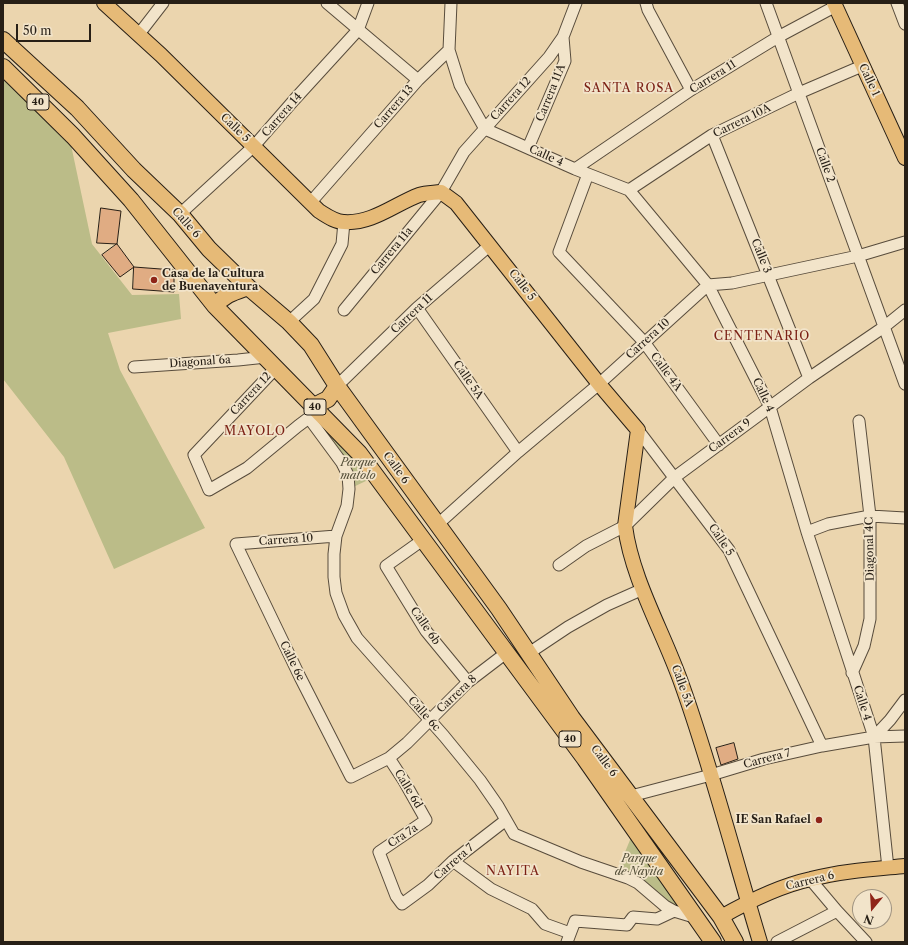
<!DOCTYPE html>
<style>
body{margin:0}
#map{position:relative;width:908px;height:945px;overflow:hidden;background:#ebd5ae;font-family:"Libre Caslon Text",serif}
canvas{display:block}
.frame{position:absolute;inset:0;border:4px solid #271f16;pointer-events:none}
.north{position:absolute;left:852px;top:889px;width:40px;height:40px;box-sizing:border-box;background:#f2e4ca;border:1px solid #a19582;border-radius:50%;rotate:198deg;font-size:11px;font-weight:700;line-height:16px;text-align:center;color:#271f16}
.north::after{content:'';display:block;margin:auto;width:14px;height:18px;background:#8f2418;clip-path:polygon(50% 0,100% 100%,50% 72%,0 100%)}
.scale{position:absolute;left:16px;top:24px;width:75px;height:18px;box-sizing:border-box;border:2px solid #271f16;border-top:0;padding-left:5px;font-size:12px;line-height:14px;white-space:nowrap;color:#271f16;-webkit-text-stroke:3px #f2e4ca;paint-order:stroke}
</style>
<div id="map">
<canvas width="908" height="945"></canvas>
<div class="frame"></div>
<div class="north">N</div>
<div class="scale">50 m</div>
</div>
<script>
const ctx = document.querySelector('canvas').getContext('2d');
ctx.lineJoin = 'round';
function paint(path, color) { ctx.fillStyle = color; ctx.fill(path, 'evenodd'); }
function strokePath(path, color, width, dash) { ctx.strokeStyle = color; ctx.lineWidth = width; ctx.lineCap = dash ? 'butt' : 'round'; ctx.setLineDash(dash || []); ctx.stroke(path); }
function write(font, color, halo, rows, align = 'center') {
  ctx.font = font + ' "Libre Caslon Text",serif'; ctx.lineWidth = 3.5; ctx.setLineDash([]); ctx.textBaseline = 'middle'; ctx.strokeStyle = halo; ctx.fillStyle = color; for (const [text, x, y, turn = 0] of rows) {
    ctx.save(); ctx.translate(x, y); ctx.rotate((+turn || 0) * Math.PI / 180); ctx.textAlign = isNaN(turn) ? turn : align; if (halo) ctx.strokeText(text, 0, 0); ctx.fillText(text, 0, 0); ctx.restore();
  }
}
paint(new Path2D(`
 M3,67l68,78 21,99 40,51 47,-1 2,25 -73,14 12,37 85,158 -91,41 -50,-112 -61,-78z
 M314,406l61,75 -7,-1 -19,9 -1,-14 -26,-39z
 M633,828l64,90 -81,-44 14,-34z`), '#bbbc88');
const building = new Path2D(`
 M101,208l20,3 -4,33 -20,-1z
 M117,244l17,23 -14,10 -18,-22z
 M134,267l40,3v22l-41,-3z
 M734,743l4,16 -17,6 -5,-17z`);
paint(building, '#e0ac83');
strokePath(building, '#271f16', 1);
const minor = new Path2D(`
 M327,3l91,77
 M646,3l2,7 43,80
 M766,3l139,381
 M897,3l8,21
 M139,34l24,-31
 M449,50l11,35 25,44 90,40 54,21 79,95 62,122 37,125 67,205 14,131
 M712,135l97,243
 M528,148l37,-87 -2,-24
 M575,169l116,-79 87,-53 58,-31
 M588,174l-29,78 85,90 75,103
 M629,190l83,-55 87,-42 63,-27
 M310,203l108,-123 31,-30 2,-47
 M180,214l74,-68 40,-46 64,-70 10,-27
 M417,308l101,144
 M344,310l97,-118 23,-40 85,-95 14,-20 13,-34
 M289,322l25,-23 28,-55 2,-22
 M134,367l104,-7 28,-3
 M276,368l-82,87 15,35 38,-22 51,-42 12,-9
 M337,386l80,-78 72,-62
 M314,406l-3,7v8l31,42 6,12 1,14 -2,17 -11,30 -2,18v23l2,16 8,22 13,23 87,98 36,44 18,26 16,28 67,28 47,16 10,5 27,23 9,5 23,7
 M638,430l91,120 93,196
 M437,525l81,-73 81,-68 109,-99 24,-2 126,-27 47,-14
 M807,532l21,-8 42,-8 35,2
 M336,536l-100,8 64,133 51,100 38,-19 18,-15 61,-61 38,-29
 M424,539l-38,27 40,65 42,51
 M559,565l27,-19 39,-20 50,-49 134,-99 75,-51 21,-17
 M529,653l39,-26 39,-22 36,-16
 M852,673l12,-27 6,-27v-103l-11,-95
 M874,737l16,-17 15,-20
 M389,758l15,23 22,39 -47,32 17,44 6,8 26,-19 25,-24 53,-41
 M631,796l80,-21 53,-16 58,-13 52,-9 31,-1
 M453,861l38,28 41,20 13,15 25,9
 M810,879l27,32 29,31
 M567,942l8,-21 52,4 6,-8 24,2 17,-8
 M777,942l60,-31`);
const major = new Path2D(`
 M104,3l57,52 158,156c8,5 16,11 25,11 28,2 51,-18 75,-27 7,-2 15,-2 22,-3l15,11 143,181 39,46 -13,96c7,54 39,107 57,159 30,84 52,171 78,257
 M834,3l71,155
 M721,917c28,-16 58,-31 90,-38 30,-8 63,-10 94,-13`);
const highway = new Path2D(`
 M3,40l74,68 57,62 46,44 29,35 39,38 41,35 22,23 26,41 162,223 73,109 149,199 14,25
 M3,67l70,69 58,64 84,106 144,147 226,306 128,183
 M215,306c10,-12 19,-14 33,-19
 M314,406l14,-7 9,-13`);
strokePath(minor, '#584c3c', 13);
strokePath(major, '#271f16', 16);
strokePath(highway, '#271f16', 18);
strokePath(minor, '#f2e4ca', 11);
strokePath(major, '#e6ba77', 14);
strokePath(highway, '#e6ba77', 16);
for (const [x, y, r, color] of [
 [154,280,4,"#8f2418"],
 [819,820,4,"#8f2418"]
]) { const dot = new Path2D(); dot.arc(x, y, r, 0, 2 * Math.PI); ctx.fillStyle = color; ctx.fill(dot); strokePath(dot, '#f2e4ca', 1.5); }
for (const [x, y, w] of [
 [38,102,22],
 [315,407,22],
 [570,739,22]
]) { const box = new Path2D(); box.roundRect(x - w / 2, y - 8, w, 16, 3); ctx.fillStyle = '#f2e4ca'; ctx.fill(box); strokePath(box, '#271f16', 1); }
write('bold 10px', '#271f16', null, [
 ["40",38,102],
 ["40",315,407],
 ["40",570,739]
]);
write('11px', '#271f16', '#f2e4ca', [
 ["Carrera 11",713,77,-32],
 ["Calle 1",869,80,65],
 ["Carrera 11A",551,93,-68],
 ["Carrera 12",511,99,-48],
 ["Carrera 13",394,107,-49],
 ["Carrera 14",282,115,-49],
 ["Carrera 10A",742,121,-26],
 ["Calle 5",235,128,44],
 ["Calle 4",546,156,24],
 ["Calle 2",825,165,70],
 ["Calle 6",186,223,48],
 ["Carrera 11a",392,251,-50],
 ["Calle 3",761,256,68],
 ["Calle 5",522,285,52],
 ["Carrera 11",412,314,-43],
 ["Carrera 10",648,339,-42],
 ["Diagonal 6a",200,362,-4],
 ["Calle 4A",666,372,54],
 ["Calle 5A",468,380,55],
 ["Carrera 12",251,394,-47],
 ["Calle 4",763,395,65],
 ["Carrera 9",730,436,-36],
 ["Calle 6",396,468,54],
 ["Carrera 10",286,540,-4],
 ["Calle 5",721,540,56],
 ["Diagonal 4C",870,549,-91],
 ["Calle 6b",425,626,55],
 ["Calle 6e",292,661,64],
 ["Calle 5A",682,686,70],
 ["Carrera 8",457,694,-43],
 ["Calle 4",862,703,72],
 ["Calle 6c",424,714,48],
 ["Carrera 7",767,759,-15],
 ["Calle 6",604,761,53],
 ["Calle 6d",408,789,59],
 ["Cra 7a",403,836,-34],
 ["Carrera 7",454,862,-41],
 ["Carrera 6",810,881,-14]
]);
write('bold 11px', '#271f16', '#f2e4ca', [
 ["Casa de la Cultura",162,274],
 ["de Buenaventura",162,287],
 ["IE San Rafael",811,820,"right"]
], 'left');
write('italic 11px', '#534e38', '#f2e4ca', [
 ["Parque",358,463],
 ["matolo",358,476],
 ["Parque",639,859],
 ["de Nayita",639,872]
]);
ctx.letterSpacing = '1px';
write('12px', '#7a1f14', '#f2e4ca', [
 ["SANTA ROSA",629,89],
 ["CENTENARIO",762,337],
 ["MAYOLO",255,432],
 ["NAYITA",513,872]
]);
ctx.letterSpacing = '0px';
</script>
